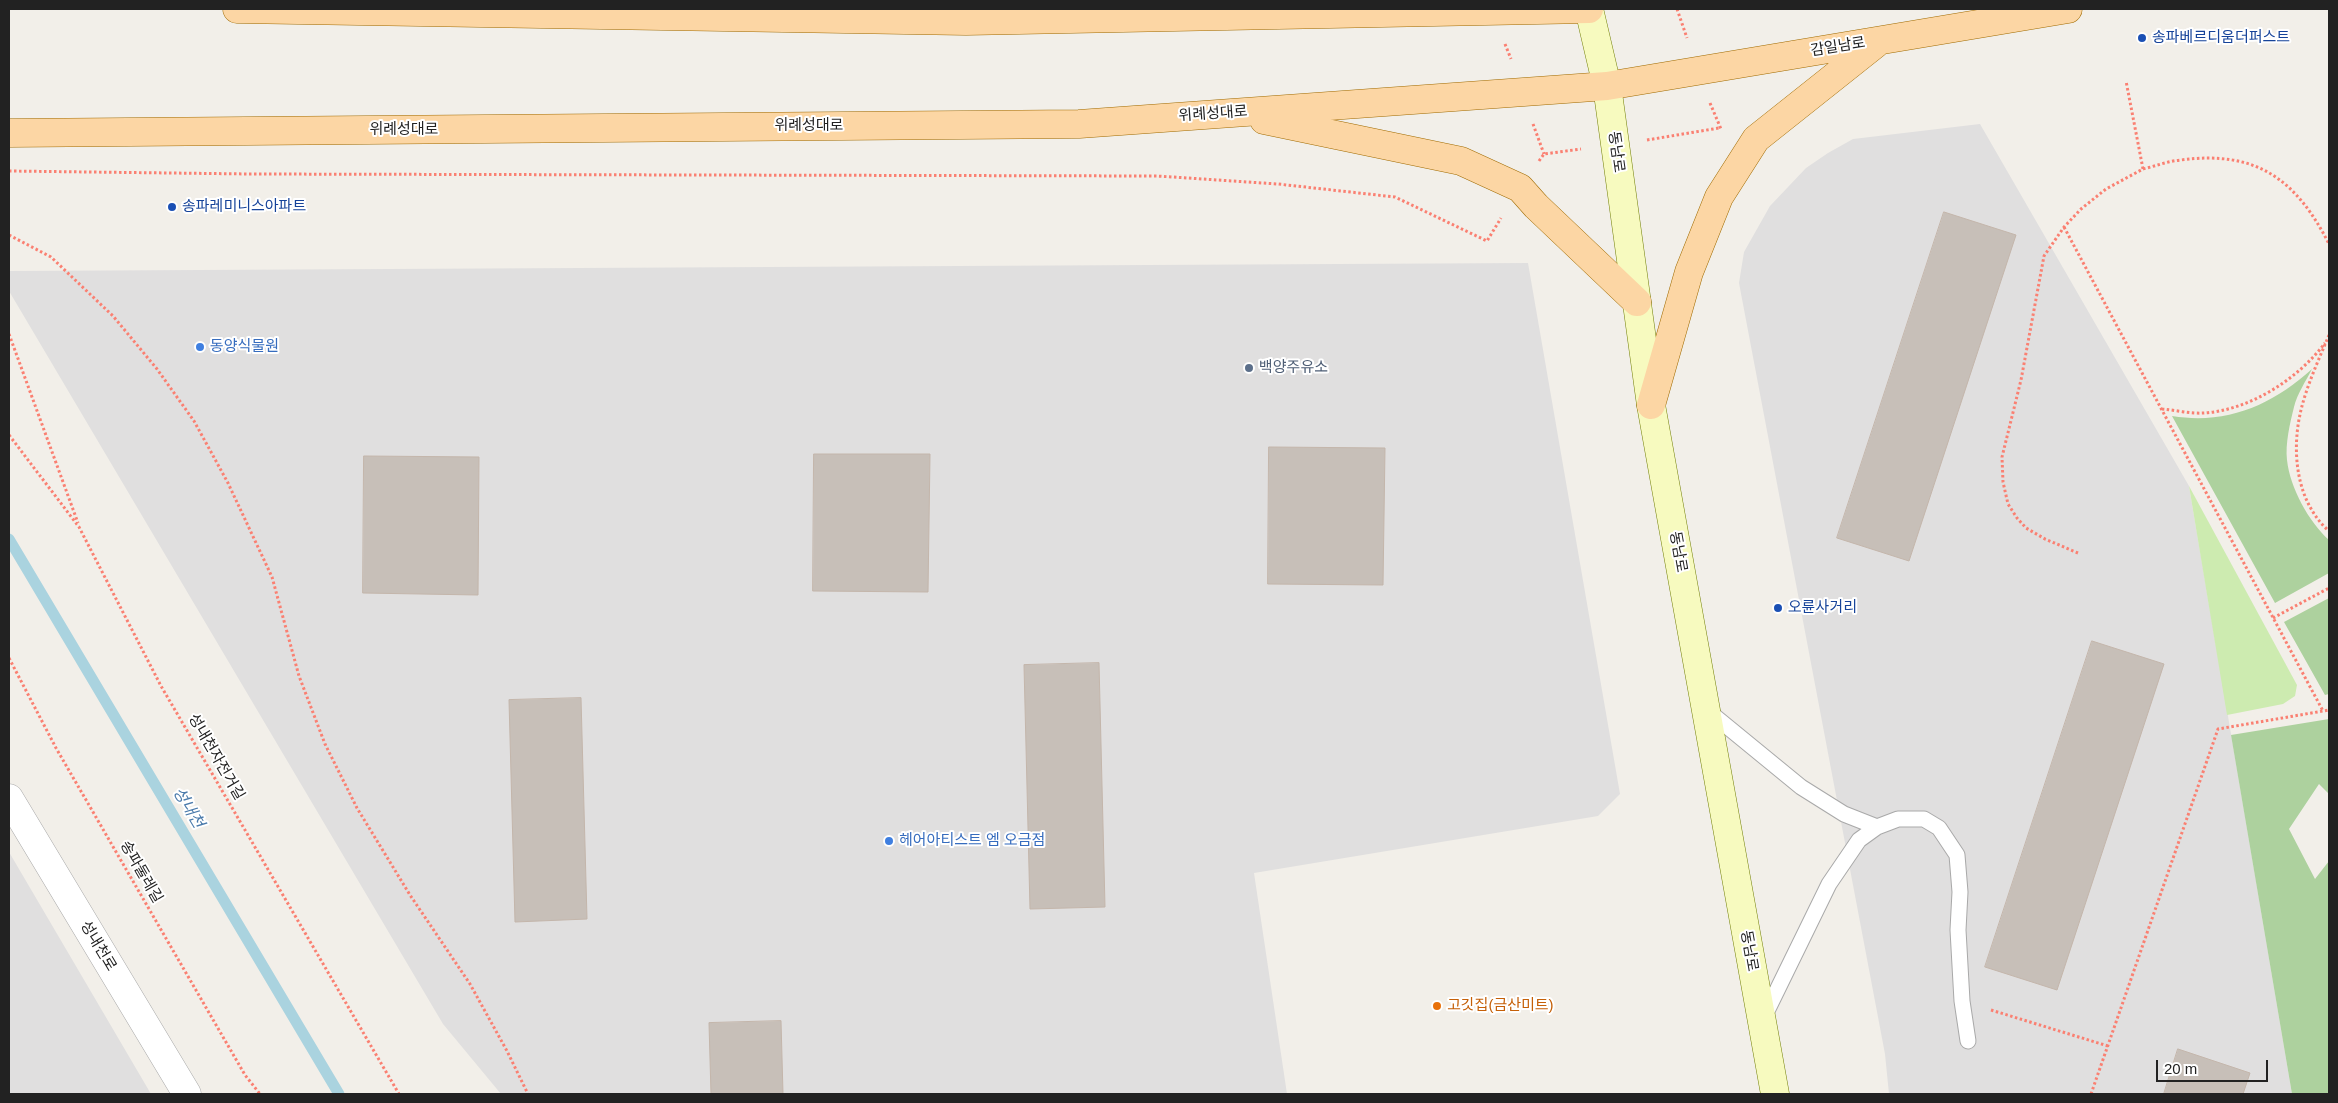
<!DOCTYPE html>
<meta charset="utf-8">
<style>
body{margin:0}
#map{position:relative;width:2338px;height:1103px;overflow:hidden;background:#f2efe9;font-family:Helvetica,sans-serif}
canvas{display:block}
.frame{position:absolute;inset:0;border:10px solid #222;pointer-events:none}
.scale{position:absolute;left:2156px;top:1060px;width:112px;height:22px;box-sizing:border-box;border:2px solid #222;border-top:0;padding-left:6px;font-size:15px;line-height:18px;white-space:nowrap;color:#222;-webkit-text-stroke:4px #fff;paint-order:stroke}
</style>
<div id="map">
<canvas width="2338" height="1103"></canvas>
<div class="frame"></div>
<div class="scale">20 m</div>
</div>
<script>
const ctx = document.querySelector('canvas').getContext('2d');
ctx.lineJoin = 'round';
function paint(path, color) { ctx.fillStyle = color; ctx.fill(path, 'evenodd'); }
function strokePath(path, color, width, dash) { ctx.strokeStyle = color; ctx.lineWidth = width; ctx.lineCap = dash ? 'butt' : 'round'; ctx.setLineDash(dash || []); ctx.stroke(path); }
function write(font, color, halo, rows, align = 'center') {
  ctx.font = font + ' Helvetica,"Noto Sans KR",sans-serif'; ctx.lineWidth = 4; ctx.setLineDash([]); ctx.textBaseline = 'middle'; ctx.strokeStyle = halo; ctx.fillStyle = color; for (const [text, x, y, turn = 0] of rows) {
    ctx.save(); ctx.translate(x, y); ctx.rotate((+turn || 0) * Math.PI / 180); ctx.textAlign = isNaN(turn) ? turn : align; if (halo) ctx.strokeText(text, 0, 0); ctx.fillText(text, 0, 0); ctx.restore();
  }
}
paint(new Path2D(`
 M1980,124l209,362 103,608h-403l-4,-40 -146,-771 5,-31 26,-46 36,-38 22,-15 25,-14z
 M1528,263l92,531 -22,22 -344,57 33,221h-786l-58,-70 -434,-733v-20z
 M9,852l142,242h-142z`), '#e0dfdf');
paint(new Path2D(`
 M2189,486l108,199 -2,11 -12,8 -56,11z`), '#cdebb0');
paint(new Path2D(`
 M2312,369c-6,12 -15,25 -18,38 -4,16 -9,37 -7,53 3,28 22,62 42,80v33l-54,30 -103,-187c55,9 100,-11 140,-47z
 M2329,598v96l-4,1 -41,-73z
 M2329,719v75l-10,-10 -30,45 26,50 14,-18v233h-37l-61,-359z`), '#add19e');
strokePath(new Path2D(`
 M9,539l330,555`), '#aad3df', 11);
const building = new Path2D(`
 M1944,212l72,23 -107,326 -72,-23z
 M1269,447l116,1 -2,137 -115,-1z
 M814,454h116l-2,138 -115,-1z
 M364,456l115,1 -1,138 -115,-2z
 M2092,641l72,23 -107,326 -72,-23z
 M1099,663l6,244 -75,2 -6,-244z
 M581,698l6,221 -72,3 -6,-222z
 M781,1021l2,73h-72l-2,-71z
 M2178,1049l72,24 -7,21h-79z`);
paint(building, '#c7bfb8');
strokePath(building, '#c4b6ab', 1);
const service = new Path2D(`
 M1707,710l94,77 43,27 33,13
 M1764,1017l65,-133 30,-44 18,-13 21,-8h26l15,9 18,27 3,37 -2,38 4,71 6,40`);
const minor = new Path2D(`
 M9,798l178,296`);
const secondary = new Path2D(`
 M1589,9l18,77 44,319 124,689`);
const primary = new Path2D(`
 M237,9l729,12 623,-12
 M1264,120l197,41 59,27 16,18 101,96
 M9,133l1070,-9 528,-38 461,-77
 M1651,405l38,-133 30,-75 37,-58 122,-97`);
strokePath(service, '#a9a9a9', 17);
strokePath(minor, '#a9a9a9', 29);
strokePath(secondary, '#707d05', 29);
strokePath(primary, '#a06b00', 29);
strokePath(new Path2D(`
 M1677,9l10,29
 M1505,44l6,15
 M1710,103l11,26
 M1533,124l11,30
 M1647,140l72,-12
 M1539,161l5,-7 37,-5
 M2143,169c13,-3 25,-8 38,-9 75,-10 115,19 148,84
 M9,171l240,3 908,2 121,8 117,13 92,44 14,-23
 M2064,227l259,484
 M9,235l42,22 62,59 44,53 37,52 34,62 44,94 27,99 26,68 32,64 53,87 60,89 37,67 21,43
 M9,334l69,189
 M2329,335c-10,24 -22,50 -28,75 -10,41 -5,92 28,121
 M2162,409c13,1 29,5 42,4 46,-3 94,-34 121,-70
 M9,435l70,92 82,159 238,408
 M2078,553l-33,-14 -19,-11 -9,-10 -9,-14 -5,-22 -1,-25 19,-77 23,-124 20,-29 17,-18 25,-20 37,-20 -17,-88
 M2273,618l56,-30
 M9,658l47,90 189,327 15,19
 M1991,1010l117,36
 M2091,1094l127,-365 111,-19`), '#fa8072', 3, [2.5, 2.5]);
strokePath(service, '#fff', 15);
strokePath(minor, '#fff', 28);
strokePath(secondary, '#f7fabf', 28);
strokePath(primary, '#fcd6a4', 28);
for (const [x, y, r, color] of [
 [2142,38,5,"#1a4fb4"],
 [172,207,5,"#1a4fb4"],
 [200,347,5,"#3f7fe0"],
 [1249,368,5,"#5c6f8a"],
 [1778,608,5,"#1a4fb4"],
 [889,841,5,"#3f7fe0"],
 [1437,1006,5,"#e8710a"]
]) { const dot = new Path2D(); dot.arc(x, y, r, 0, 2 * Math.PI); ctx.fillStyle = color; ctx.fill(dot); strokePath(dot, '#fff', 2); }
write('15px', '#164399', '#fff', [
 ["송파베르디움더퍼스트",2152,38],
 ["송파레미니스아파트",182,207],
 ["오륜사거리",1788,608]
], 'left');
write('15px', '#222', '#fff', [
 ["감일남로",1838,47,-9],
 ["위례성대로",1213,114,-4],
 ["위례성대로",809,126],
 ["위례성대로",404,130],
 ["동남로",1616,152,82],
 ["동남로",1678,552,80],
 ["성내천자전거길",216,757,60],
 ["송파둘레길",141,872,60],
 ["성내천로",98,946,59],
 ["동남로",1749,951,80]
]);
write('15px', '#366cbe', '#fff', [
 ["동양식물원",210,347],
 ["헤어아티스트 엠 오금점",899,841]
], 'left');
write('15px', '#4e5e75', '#fff', [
 ["백양주유소",1259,368]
], 'left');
write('15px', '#c56008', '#fff', [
 ["고깃집(금산미트)",1447,1006]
], 'left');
write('italic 16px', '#4a7aab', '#fff', [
 ["성내천",188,808,59]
]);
</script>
